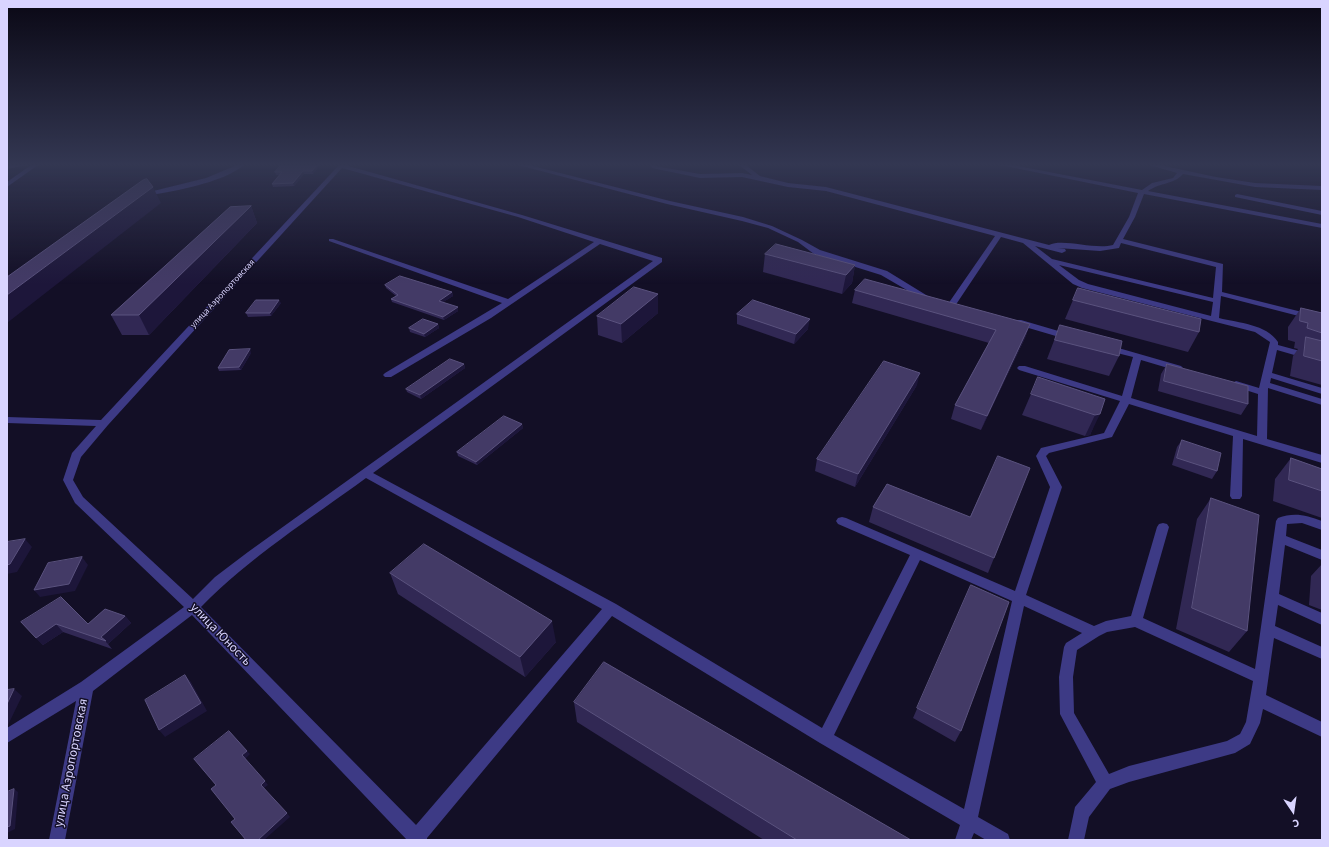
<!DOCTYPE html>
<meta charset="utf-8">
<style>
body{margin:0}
#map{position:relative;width:1329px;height:847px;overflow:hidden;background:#130f26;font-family:"Source Sans 3",sans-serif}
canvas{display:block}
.frame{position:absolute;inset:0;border:8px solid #d9d4ff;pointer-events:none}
.north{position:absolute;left:1273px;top:791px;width:40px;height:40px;-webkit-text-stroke:3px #130f26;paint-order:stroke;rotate:167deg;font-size:11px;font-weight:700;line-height:16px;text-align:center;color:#d9d4ff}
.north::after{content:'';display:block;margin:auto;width:14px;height:18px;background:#d9d4ff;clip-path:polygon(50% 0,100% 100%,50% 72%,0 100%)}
</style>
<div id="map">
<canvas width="1329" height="847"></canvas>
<div class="frame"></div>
<div class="north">С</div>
</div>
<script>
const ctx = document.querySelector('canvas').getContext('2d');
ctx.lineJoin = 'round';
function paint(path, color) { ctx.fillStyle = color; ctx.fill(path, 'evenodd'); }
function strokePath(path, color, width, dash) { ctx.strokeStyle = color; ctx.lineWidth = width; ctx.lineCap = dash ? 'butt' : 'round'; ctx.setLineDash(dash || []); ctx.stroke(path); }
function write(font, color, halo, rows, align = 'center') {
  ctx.font = font + ' "Source Sans 3",sans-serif'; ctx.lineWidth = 3; ctx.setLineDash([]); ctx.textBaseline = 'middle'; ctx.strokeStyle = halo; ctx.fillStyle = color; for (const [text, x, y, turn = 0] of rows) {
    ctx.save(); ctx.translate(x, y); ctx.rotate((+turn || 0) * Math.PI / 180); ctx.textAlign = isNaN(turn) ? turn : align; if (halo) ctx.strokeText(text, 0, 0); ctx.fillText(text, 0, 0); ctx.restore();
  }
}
paint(new Path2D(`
 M7,165h21l-21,4z
 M31,165h7l-31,22v-5z
 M237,165h7c-21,18 -73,27 -100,31l-3,-2 65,-16z
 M339,165h6l177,50 140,43v4l-289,211 243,131 206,124 88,-173 -72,-31 -2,-3 2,-3 4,-1 4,1 169,73 35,-104 -14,-31 5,-8 63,-15 16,-32 -101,-31 -2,-2 2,-2h6l97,30 11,-39 -28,-7 -1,-2 4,-3 73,21 2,2 -5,3 -37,-11 -10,38 126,38 1,-42 -25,-8 -2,-2 5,-3 23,7 11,-46 -15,-10 -173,-44 -9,-4 -50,-41 -22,-6 -46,69h-6l-1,-2 47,-68 -169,-45 -38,-4 -46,-10 -42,1 -48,-10 -2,-3 50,9 42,-1 10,2 -13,-10h7l14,11 28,7 38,4 223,58c14,-7 45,5 64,0l16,-28 9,-24 -138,-28h13l129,25 10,-7 21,-5 4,-5 -28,-8h11l56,12 39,6 67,3v4l-67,-3 -72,-13c-10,11 -22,8 -35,17l174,33v4l-178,-34 -9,23 -12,22 100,25 -1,28 100,25v5l-101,-26 -2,22c20,5 47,6 59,24v3l44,12v6l-45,-13 -5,23 50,15v6l-51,-16 -1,5 52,16v6l-54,-17 -1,51 55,16v8l-79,-24 -1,57 -2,3h-8l-2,-3 3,-60 -104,-32 -17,33 -63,16 -3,3 16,31 -36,108 68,31 12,-5 25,-5 26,-89 2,-3 4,-1 4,1 2,3 -26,91 112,51 21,-148 2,-3c16,-6 28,-3 44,3v9l-20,-7 -15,1 -1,12 36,14v10l-37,-15 -6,49 43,19v12l-44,-20 -3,21 47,21v12l-48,-21 -8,57 56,27v15l-59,-28 -3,14 -10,21 -15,9 -106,29 -19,7 -21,28 -5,23h-16l7,-33 21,-25 -36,-68 -1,-37 5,-30 2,-4 16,-10 -58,-27 -46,211 30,17 2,6h-24l-12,-7 -3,7h-16l5,-15 -140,-82 -208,-127 -185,222v2h-20l-215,-225 -99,76 -28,149h-16l27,-139 -69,42v-15l74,-46 103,-75 -109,-104 -12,-23 9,-27 24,-27 -89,-3v-6l94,3zM342,168l176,49 76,25 -86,57 -175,-60h-4v2l173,62 -117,70 -2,2 2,2h6l100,-59 109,-74 53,17 -405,291 -33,25 -22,22 -110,-102 -10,-17 8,-23 27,-32zM1121,243l95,24 -3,31 -161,-39 -17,-13 27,7 4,-2 -1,-2 -7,-1 42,3 19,-3zM1059,265l154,37 -2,14 -123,-32 -9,-4zM366,478l236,131 -186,216 -215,-218c49,-50 109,-88 165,-129zM920,560l92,41 -48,208 -130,-74zM1135,627l118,54 -7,41 -6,12 -13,7 -98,25 -20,8 -35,-61 -1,-36 4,-27 22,-14 8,-4z
 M518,165h11l141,36 73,16 29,9 30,14 18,10 67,21 44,27 -4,2h-3l-43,-25 -67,-21 -16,-12 -30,-14 -26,-7 -75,-17z
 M1237,194l85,17v4l-87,-18v-2z
 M1015,320h6l51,15 1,2 -1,2h-6l-51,-15 -1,-2z`), '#3d3a85');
paint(new Path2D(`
 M281,165h39l-7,9h-9l-10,12 -21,1 -1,-3 7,-9h-3l-1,-3z
 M251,206l6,17 -108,112h-27l-11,-20z
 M765,254l90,11 -3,18 -10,11 -79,-22z
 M385,285l67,7 1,4 -10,6 15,9 -14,9 -52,-18 -1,-3 5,-3 -10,-8z
 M1078,288l121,44 -11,20 -123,-33z
 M855,290l175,34 -5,14 -44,92 -30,-11 4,-14 34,-62 -137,-40z
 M658,294v19l-36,30 -24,-8 -1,-19z
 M281,303l-10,13 -23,1 -2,-4z
 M1301,308l21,5v72l-32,-9 3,-20 5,-7 -4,-1 1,-6 -7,-2v-13z
 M737,314l71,15 -14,15 -57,-20z
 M438,324l1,4 -14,9 -15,-5 -1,-4z
 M1060,325l59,31 -10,20 -62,-17z
 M251,353l-10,17 -22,1 -1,-3z
 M464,364l1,4 -44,31 -14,-7 -1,-3z
 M1167,364l81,40 -7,11 -83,-24 3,-17z
 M917,385l-62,102 -40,-16 2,-12z
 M1031,394l74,5 -15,36 -5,1 -63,-21z
 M522,424l1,4 -46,37 -19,-9 -1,-4z
 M1182,440l35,31 -5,8 -40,-14 5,-18z
 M1291,458l31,11v49l-49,-17 2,-22z
 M1211,498l36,133 -18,21 -53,-23 21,-110z
 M873,507l121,51 -6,15 -119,-51z
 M1322,564v46l-13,-5 2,-29z
 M390,573l166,69 -31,35 -127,-83z
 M971,585l-10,146 -6,11 -42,-24z
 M125,616l6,7 -23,21 4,5 -49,-17 -20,13 -22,-23 67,2z
 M574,702l337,138h-147l-187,-118z`), '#312854');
paint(new Path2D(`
 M317,165h3l-7,9 -1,-3z
 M303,171l1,3 -10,12 -1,-3z
 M153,187l8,16 -154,120v-28z
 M251,206l6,17 -108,112 -10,-20z
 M855,265l-3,18 -10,11 4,-19z
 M452,292l1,4 -13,8 -1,-3z
 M658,294v19l-36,30 -1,-19z
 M279,300l2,3 -10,13 -1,-3z
 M458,307v4l-14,9 -1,-3z
 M810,319l-2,10 -14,15 2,-10z
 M438,324l1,4 -14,9 -1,-3z
 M1030,324l-5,14 -44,92 6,-14z
 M250,349l1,4 -10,17 -2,-3z
 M464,364l1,4 -44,31 -1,-4z
 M920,373l-3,12 -62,102 3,-13z
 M1100,414l-10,21 -5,1 10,-21z
 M522,424l1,4 -46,37 -1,-3z
 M25,539l7,8 -15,25 -10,2v-9z
 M82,557l6,8 -13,26 -35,6 -6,-7z
 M125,616l6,7 -23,21 -7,-7z
 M552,621l4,21 -31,35 -5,-20z
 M56,624l7,8 -20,13 -7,-7z
 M185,675l6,7 16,29 -42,26 -6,-7z
 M14,689l8,7 -14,29 -1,2v-23z
 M247,751l3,3 -5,5 -3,-4z
 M265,781l3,4 -4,3 -3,-3z
 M14,789l4,3 -3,37 -8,4v-6z
 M287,813l3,4 -26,23h-6z`), '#1d163a');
const building = new Path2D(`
 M281,165h36l-5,6h-9l-10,12 -21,1 10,-12h-7z
 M147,179l6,8 -146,108v-18l136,-97z
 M251,206l-112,109h-28l119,-108z
 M776,244l79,21 -9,10 -81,-21z
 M400,276l52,16 -13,9 19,6 -15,10 -52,-18 7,-4 -13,-10z
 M865,279l165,45 -43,92 -32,-11 41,-75 -141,-40z
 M634,287l24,7 -37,30 -24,-8z
 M1078,288l123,31 -2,13 -126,-32z
 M256,300h23l-9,13h-24z
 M753,300l57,19 -14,15 -59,-20z
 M1301,308l21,5v20l-15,-5 1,-5 -8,-2z
 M423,319l15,5 -14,10 -15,-6z
 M1060,325l62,16 -3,15 -64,-16z
 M1306,337l16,4v20l-18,-5z
 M250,349l-11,18 -21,1 11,-18z
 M450,359l14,5 -44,31 -14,-6z
 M884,361l36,12 -62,101 -41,-15z
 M1167,364l81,22v18l-84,-23z
 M1038,377l67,22 -5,15 -5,1 -64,-21z
 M504,416l18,8 -46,38 -19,-10z
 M1182,440l39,13 -4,18 -40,-13z
 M998,456l32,12 -36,90 -121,-51 14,-23 83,33z
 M1291,458l31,11v22l-33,-11z
 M1211,498l48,17 -12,116 -55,-23z
 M25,539l-15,25 -3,1v-23z
 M424,544l128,77 -32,36 -130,-84z
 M82,557l-13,27 -35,6 14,-27z
 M971,585l38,17 -48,129 -44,-23z
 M61,597l27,27 17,-15 20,7 -24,21 5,4 -50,-17 -20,14 -15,-16z
 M604,662l307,178h-114l-223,-138z
 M185,675l16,28 -42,27 -14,-30z
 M14,689l-7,15v-14z
 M229,731l18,20 -5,4 23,26 -4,4 26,28 -29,27h-12l-15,-18 4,-3 -24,-30 5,-4 -22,-26z
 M14,789l-4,37 -3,1v-35z`);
paint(building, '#433a66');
strokePath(building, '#5a527e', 1);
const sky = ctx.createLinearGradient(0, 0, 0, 284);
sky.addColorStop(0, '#0a0815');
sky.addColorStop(0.58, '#333752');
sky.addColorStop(1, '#33375200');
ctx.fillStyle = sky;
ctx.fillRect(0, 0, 1329, 284);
write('9px', '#d9d4ff', '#130f26', [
 ["улица Аэропортовская",223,294,-47]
]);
write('13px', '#d9d4ff', '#130f26', [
 ["улица Юность",220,635,46],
 ["улица Аэропортовская",72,763,-79]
]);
</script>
